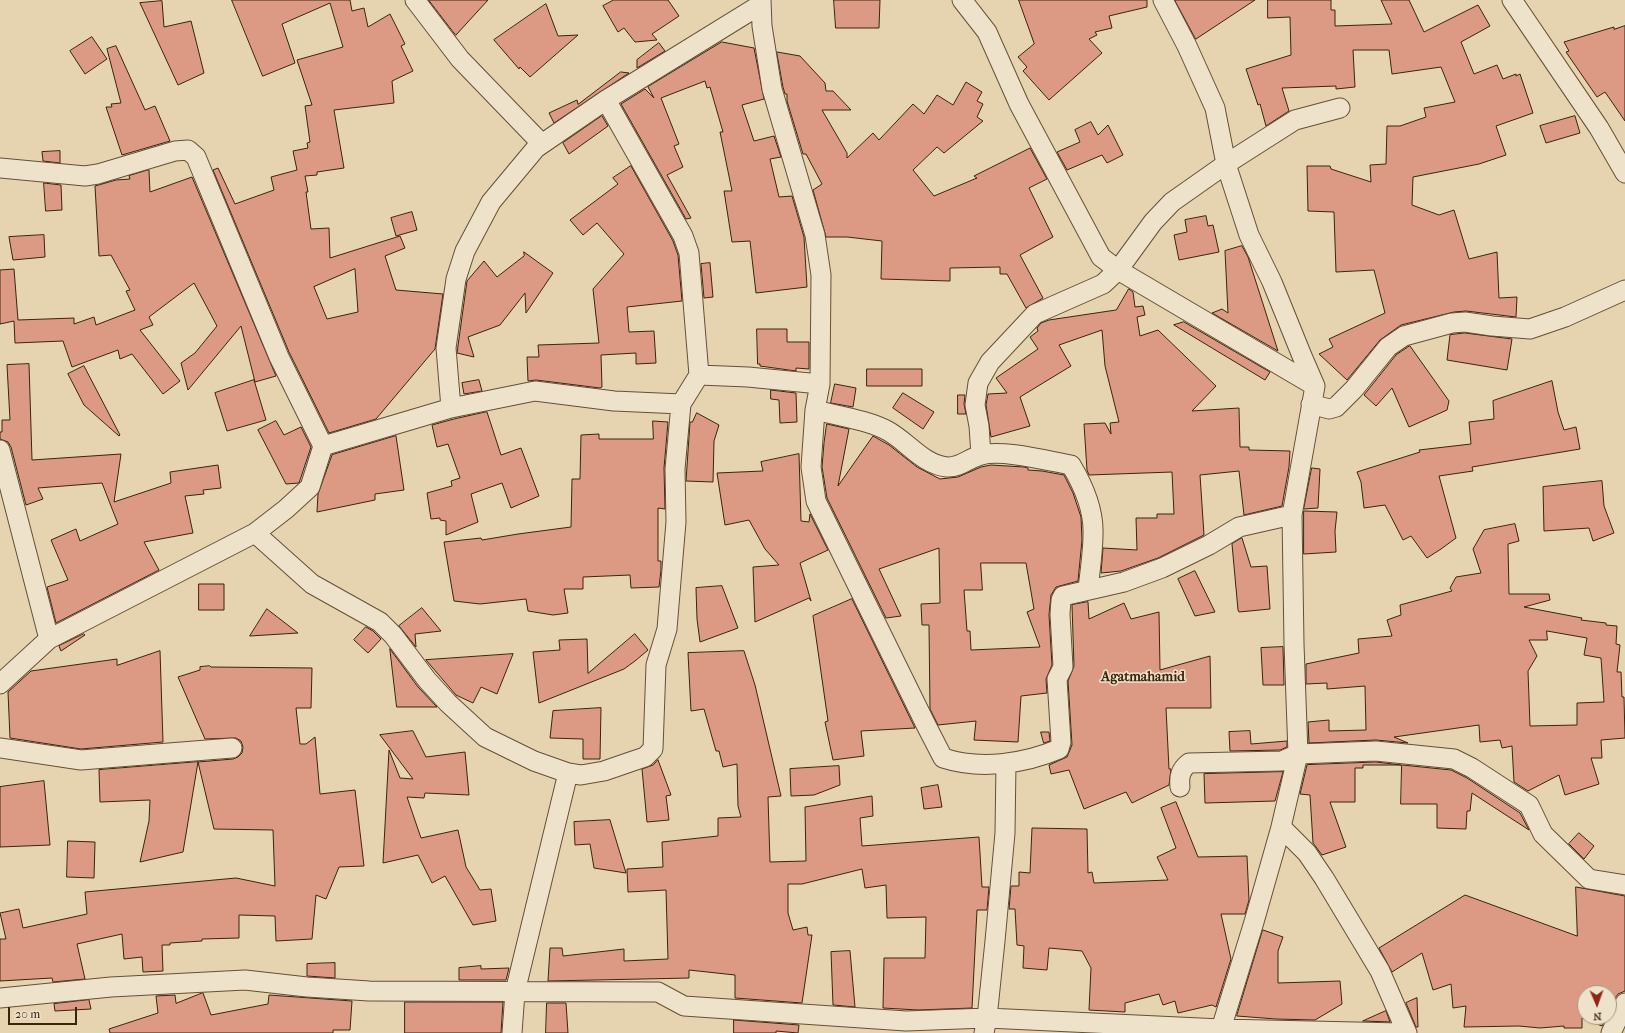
<!DOCTYPE html>
<style>
body{margin:0}
#map{position:relative;width:1625px;height:1033px;overflow:hidden;background:#e6d3af;font-family:"IM FELL French Canon",serif}
canvas{display:block}
.north{position:absolute;left:1577px;top:985px;width:40px;height:40px;box-sizing:border-box;background:#efe2cb;border:1px solid #a7967f;border-radius:50%;rotate:178deg;font-size:11px;font-weight:700;line-height:16px;text-align:center;color:#3a240d}
.north::after{content:'';display:block;margin:auto;width:14px;height:18px;background:#8f2418;clip-path:polygon(50% 0,100% 100%,50% 72%,0 100%)}
.scale{position:absolute;left:8px;top:1007px;width:69px;height:18px;box-sizing:border-box;border:2px solid #3a240d;border-top:0;padding-left:5px;font-size:12px;line-height:14px;white-space:nowrap;color:#3a240d;-webkit-text-stroke:3px #efe2cb;paint-order:stroke}
</style>
<div id="map">
<canvas width="1625" height="1033"></canvas>
<div class="north">N</div>
<div class="scale">20 m</div>
</div>
<script>
const ctx = document.querySelector('canvas').getContext('2d');
ctx.lineJoin = 'round';
function paint(path, color) { ctx.fillStyle = color; ctx.fill(path, 'evenodd'); }
function strokePath(path, color, width, dash) { ctx.strokeStyle = color; ctx.lineWidth = width; ctx.lineCap = dash ? 'butt' : 'round'; ctx.setLineDash(dash || []); ctx.stroke(path); }
function write(font, color, halo, rows, align = 'center') {
  ctx.font = font + ' "IM FELL French Canon",serif'; ctx.lineWidth = 3; ctx.setLineDash([]); ctx.textBaseline = 'middle'; ctx.strokeStyle = halo; ctx.fillStyle = color; for (const [text, x, y, turn = 0] of rows) {
    ctx.save(); ctx.translate(x, y); ctx.rotate((+turn || 0) * Math.PI / 180); ctx.textAlign = isNaN(turn) ? turn : align; if (halo) ctx.strokeText(text, 0, 0); ctx.fillText(text, 0, 0); ctx.restore();
  }
}
const building = new Path2D(`
 M232,0h118l2,11 12,-3 4,19 22,-13 15,30 -4,2 12,25 -21,10 2,22 -60,7 10,58 -27,4v3l-12,1 3,16h-2l5,37 18,-1 1,30 70,-22 5,12 -20,8 11,34 47,4 -8,55 -59,70 -47,14 -40,-81 -76,-182 5,-2 17,36 39,-14 -3,-13 26,-7 -4,-19 15,-3 -1,-5 3,-1 -5,-36 7,-1 -15,-45 46,-13 -13,-44 -48,21 13,39 -32,13zM355,269l3,43 -31,7 -13,-32z
 M429,0h59l-32,35z
 M614,0h54l11,16 -27,18 5,6 -22,2 -11,-14 -6,4 -15,-26z
 M834,0h46l-1,28h-43z
 M1019,0h128v7l-38,9 3,12 -17,4 2,3 -8,4 13,14 -53,47 -26,-29 4,-4 -9,-10 16,-13z
 M1175,0h80l-59,39z
 M1268,0h63v10h4v16l57,-2 -11,-24h28l15,32 54,-27 12,21 -29,16 13,32 23,-9 6,14 13,-5v2l4,-2 13,39 -37,13 10,29 -27,9 -66,13 -1,28 27,10 15,-5 15,49 28,-7 2,46 18,-1 -1,20 -50,-6 -12,1 -53,13 -21,15 -33,40 -28,-26 14,-7 -4,-8 56,-26 -11,-43 -38,2 -2,-60 -26,-1 -1,-45h23l1,3 40,13 -1,-17 16,-1 1,-38h13l26,-9 -2,-9 31,-6 -14,-35 -49,7 -3,-24h-36l2,37 -19,2v-3l-54,2 7,23 -23,15 -6,-22 -2,1 -12,-36 45,-14 -1,-38 -22,1z
 M162,1l2,26 27,-6 13,52 -26,12 -38,-82z
 M546,4l12,32 20,-1 -48,42 -10,-10 -1,2 -25,-29z
 M1625,26v95l-20,-29 -8,5 -31,-45 3,-1 -5,-9 50,-15v2z
 M92,37l15,22 -22,15 -15,-23z
 M722,42l32,6 10,51 -22,6 12,36 20,-5 7,21 -11,2 9,38 13,-1 12,41 3,50 -51,6 -6,-52 -18,1 -8,-51h8l-12,-59h3l-13,-45 -3,1 -2,-7 -44,17 18,46 -5,2 9,21 -16,8 24,43 -5,1 -65,-115 24,-15 9,9 -6,-11z
 M659,43l6,8 -28,17v-8z
 M116,46l29,64 10,-4 15,35 -48,14 -16,-48h6l-1,-3 10,-1 -14,-54z
 M777,52l23,4 25,27 1,8h7l18,19h-29l25,43v5l26,-25 6,7 34,-36 11,10 13,-19 16,10 13,-23 16,10 -5,9 6,3 -6,13 6,4 -39,32 -7,-6 -24,23 21,26 43,-18 -3,-2 56,-28 17,31 -18,9 24,49 -33,18 23,43 -17,10 -19,-34h-7v-7l-50,1v13l-69,-2 1,-38 -35,-4h-21l-13,-47 9,-6 -16,-30h-3l-16,-53v-7h-2l-2,-7z
 M621,72l8,1 -75,50 -5,-10 28,-13 1,4z
 M602,116l6,10 -39,28 -6,-11z
 M1575,116l5,17 -34,10 -6,-17z
 M1091,122l7,13 10,-10 15,30 -16,8 -5,-8 -35,15 -10,-18 23,-10 -5,-12z
 M60,151v12l-17,-2 -1,-9z
 M631,166l42,75 5,14 4,46 -55,6 2,25 25,-1 2,32 -20,1v-11l-35,2 1,32 -2,1 -64,-8 -8,1 -1,-24h12l-1,-12 61,-2 -6,-54 31,-35 -27,-31 -14,12 -13,-15 48,-36 -5,-6z
 M149,170l1,22 42,-15 84,199 -21,6 -14,-56 -53,64 -7,-27 14,-10 22,-27 -23,-43 -45,34 4,8 -13,5 40,51 -17,13 -31,-40 -12,5 -2,-9 -46,17 -9,-26 -48,2 -1,-22 -14,3v-54l14,-1 4,51 56,-2v6l20,-7 2,8 39,-15 -9,-19 4,-1 -19,-35 -12,1 -4,-70 21,-6 14,-1 -1,-3z
 M44,183l17,2 1,25 -16,1z
 M412,212l5,18 -21,6 -5,-18z
 M1206,216l2,10 5,-1 6,27 -40,8 -5,-25 13,-3 -2,-12z
 M44,235l1,22 -32,3 -4,-23z
 M1242,246l6,11 30,94 -66,-38 10,-4 6,4 -3,-62z
 M524,252l29,21 -27,40 -1,-20 -25,32 -32,12 6,20 -17,-4 10,-72 17,-20 13,16 27,-21z
 M710,263l3,34 -9,1 -3,-34z
 M1129,289l4,3 2,15 8,-1 2,9 -8,2 3,19 18,-6 58,56 -24,25 47,-3 1,39h9v3l41,1 -1,16 -7,39 -38,9 -5,-44 -39,4 4,60 -46,23 -37,13 -20,2 2,-25 34,2 -1,-32h21v-4h17l-2,-42 -83,3 -2,-5 -3,-46 21,-1 6,11 -1,-11 9,-1 -14,-56 -3,-36 -43,15 12,21 -51,31 10,29 -39,11 -5,-32 2,-11 19,-1 -11,-15 42,-29 -8,-12 8,-6 -1,-3 4,-5 8,-3 67,-10z
 M1184,322l86,50 -5,8 -91,-55z
 M757,329h30v13h22v27l-13,-1v3l-36,-5v-2h-2z
 M1465,333l47,6 -5,31 -60,-10 3,-25z
 M1410,346l39,55 -2,9 -38,17 -17,-39 -16,18 -12,-11 32,-40z
 M29,364l3,96 89,-6 -7,48 57,-19 -1,-11 48,-7 3,23 -18,2 1,4 -19,2 8,37 -49,9 15,28 -103,53 -9,-36 21,-7 -17,-40 25,-11 4,12 38,-17 -16,-41 -64,5 5,11 -17,6 -15,-58 -3,-5 -8,-3v-7h2v-12h8l-3,-55z
 M84,366l36,69 -1,1 -35,-31 -16,-31z
 M867,369h55v17h-55z
 M254,380l12,40 -39,11 -12,-38z
 M479,380l3,11 -18,3 -2,-11z
 M1552,381l6,31 6,18 12,-3 4,22 -108,18 1,4 -34,5 17,62 -15,11 -14,9 -16,-22 -8,4 -18,-35 -21,3 -3,-26 -4,-10 63,-20 -1,-2 52,-6 -2,-22 25,-3 -1,-18z
 M835,384l21,4 -3,19 -22,-4z
 M771,390l25,3 1,29 -17,1 -1,-23 -8,-1z
 M903,393l31,19 -11,17 -30,-21z
 M958,395h7l-1,9 2,10h-8z
 M487,412l14,43 20,-7 18,48 -28,12 -9,-25 -31,11 7,28 -32,13v-14l-6,-1v-2l-9,1 -4,-26 25,-7 -1,-5 9,-3 -12,-34 -11,3 -5,-22 22,-6z
 M697,413l22,12 -5,16 -1,41 -27,-1 4,-59h2z
 M276,421l8,14 17,-8 10,20 -12,36 -13,1 -28,-54z
 M653,421l15,1 -4,46 1,41 -7,-1v53h3v9l-2,17 -28,1 -1,-13 -47,2v12h-19l4,24 -15,2 -25,-4 -2,-12 -46,5 -26,-3 -10,-59 37,-4 1,2 36,-6 53,-7 1,-48h8l1,-44 18,-1v5h54z
 M827,424l22,5 -11,57 35,-50 16,9 28,22 23,12 18,-2 23,-10 10,-2 33,2 4,1v2l14,1 22,4 9,18 8,24 1,23 -4,41 -22,6 -5,8 -2,20 3,50 -6,14 1,14 -26,3 -3,46 -44,-2 2,-19 -38,4 -8,-16 -1,-84h-7l-1,-21 19,-1 -1,-55 -60,21 22,47 -15,2 -59,-120 -5,-31 2,-24zM981,563h45l8,46 -7,3 13,35 -69,3 -1,-19h-3l-3,-41h18z
 M396,436l8,54 -29,4v6l-58,12 1,-18 14,-39z
 M799,454l2,67 8,1 1,-8 18,36 -28,13 11,38 -2,-3 -54,24 -2,-55 26,-2 -14,-16 -16,-29 -24,5 -8,-52 46,-2 -2,-9z
 M1312,468l8,1 -2,39 -14,1z
 M1602,481l2,25 10,27 -21,8 -4,-13 -45,3 -1,-44z
 M1304,511l33,1 -2,19 1,21 -32,2z
 M1515,524l4,17 -11,3 1,50h40l1,6 -26,7 58,11 -1,2 25,3v2l11,1 -1,18 4,1 -3,27h4l1,25h2l1,41 -24,2 1,18h-11l8,26 -34,11 -6,-20 -31,16 -14,-9 -2,-36 -10,2 -2,-8 -20,2 -1,-17 -85,12 14,6 -32,-3 -67,3 -1,-21 21,-2v11l37,-1 -1,-44 -38,3v-6l-21,1v-20l53,-11 -1,-14 34,-3 -5,-16 14,-5 -1,-10 52,-14 -2,-3 6,-11 25,-4 -8,-24 11,-19zM1547,631l40,7 -3,17 17,3 3,44 -27,1v22l-47,1 -2,-55 9,-15 -8,-16h18z
 M1242,538l9,29 16,-1 3,43 -31,3 -1,-2 -6,-66z
 M1195,571l20,41 -20,4 -17,-37z
 M199,584h25v26h-25z
 M722,586l16,42 -38,14 -3,-23 -1,-31z
 M852,599l63,129 -54,3 3,25 -31,4 -8,-38 3,-1 -15,-105z
 M1088,602l1,17 35,-16 7,16 28,-7 1,58 50,-14 1,52h-45l3,61h2l-2,16 -37,18 -6,-11 -42,17 -15,-39 -18,4 -2,-9 18,-8 5,-12 -4,-64 6,-15 -2,-61z
 M422,608l19,23 -26,3 1,13 -17,-21z
 M267,609l31,24 -48,3z
 M366,627l7,4 8,8 -13,14 -14,-13z
 M84,634l1,1 -24,16 -2,-5z
 M635,634l13,16 -13,11 -11,8 -85,34 -6,-51 27,-2 -1,-10 28,-1 1,34z
 M1283,647l1,38h-21l-2,-37z
 M390,649l28,38 19,20h-40z
 M160,651l3,91 -82,7 -71,-11 -2,-46 23,-21 86,-12v6z
 M744,651l11,34 26,111 -13,1 2,65 36,-1 -1,-54 67,-11 1,20 -13,2 2,28 117,-9 3,50h7l-2,23h-10l-5,98 -54,2 -35,-2 1,-50h41l1,-41 -39,1 -1,-33 -21,3 -3,-19 -60,15h-14v29l5,17 14,-3 1,8h4l-10,68 -67,-5v-23l-46,-5v8l-141,3 2,-33h12l1,8 61,-7v12l44,-2 -2,-69 -38,2 -1,-23 36,-2 -1,-25 56,-6v-18l23,-1 -3,-11 -1,-42 -14,3 -4,-16h-3l-12,-42 -13,2 -3,-58z
 M513,654l-16,40 -16,-7 -8,16 -17,-8 -30,-35z
 M210,666l1,1 101,1 -1,40h-15l4,36h6l9,-7 5,57 35,-4 9,76 -25,1 -13,32 -10,-4 -4,44 -36,2 -1,-25 -36,-1v23l-37,1v2l-32,2v2h-8l1,26 -20,1 -1,-15 -18,2 -2,-25 -45,10 8,35 -32,3 -1,-4 -52,3v-42h6l-6,-26 19,-4 4,19 64,-14 -2,-22 151,-14 39,8 -2,-56 -59,-1 -16,-67 35,-3 5,-2 4,-4 1,-6 -2,-6 -5,-3 -31,1 -27,-62 22,-7v-3z
 M601,708l-1,51h-17v-20l-33,-1 3,-27z
 M413,731l13,26 39,-5 4,43 -44,-2 -1,5 -17,-1 14,41 37,-8 8,37 14,23 11,-1 5,32 -23,4 -28,-49 -13,7 -14,-28 -35,8 6,-113 11,28 13,1 -33,-44z
 M1250,731l1,13 36,-3v6l-7,3 -50,1 -1,-19z
 M1041,732h8l1,9 -6,2z
 M658,760l13,35 -5,1 3,24 -22,2 -5,-53 11,-4z
 M198,762l-15,90 -43,10 9,-41 1,-21 -50,2 -1,-32z
 M1376,762l25,3h-38v3h-8v34h-25l16,45 -24,8 -9,-12 -3,-48 -10,-1 7,-29z
 M1402,765l49,5 16,8 53,35 9,17 -57,-37 -2,18h-3l-1,18 -29,-1v-24h-36z
 M839,766l1,19 -26,10 -23,1 -1,-27z
 M1283,772l-8,29 -70,2 -1,-29z
 M44,781l6,64 -50,2v-60z
 M938,785l4,22 -18,2 -3,-21z
 M1176,802l22,55 49,-1 2,44 -4,14h-24l10,45 -15,48 -4,-2 -34,8 -3,-12 -12,4 -4,-11 -34,9v9l-36,-2 2,-42 -9,-17 -33,-3 -2,22 -24,-2 1,-22 -7,-1 -2,-36h-6l2,-23h8v-14l11,1 2,-45 55,1 1,44 4,-1 2,11 74,-3 -11,-23 19,-9 -15,-40z
 M610,820l16,53 -32,-5 -4,-24 -15,1 -1,-23z
 M1579,833l15,13 -10,13 -15,-15z
 M68,841l27,1 -1,36 -27,-1z
 M1576,887l49,9v95l-7,3 -3,4 -6,13v-18h-24v24h21l-4,9 -20,-8v10h-18v-2l-24,2 -21,-2 -55,1 2,-21 -13,2 -2,-24 -18,6 -11,-37 -30,19 -13,-24 86,-53 112,41z
 M1263,930l20,7 -5,14v32l62,-2 2,23 -27,16 -39,-1 -39,-3z
 M850,951l5,56 -22,-2 -2,-53z
 M335,963v15l-28,-2v-12z
 M481,966v3l28,-1 -3,12h-47v-12z
 M203,993l8,22 57,-11 1,-9 83,6 -2,29h-17v3h-223l-1,-4 49,-16 -2,-17 19,-1 1,8z
 M1417,998l1,29h-2l-10,-24z
 M89,1000l2,9 -36,2 -1,-7z
 M405,1002h98l-2,31h-96z
 M547,1003h19l2,30h-22z
 M1386,1011l4,11 -27,-1z
 M734,1020l65,5 -1,8 -22,-2v2h-42z`);
paint(building, '#dc9a85');
strokePath(building, '#3a240d', 1);
const minor = new Path2D(`
 M415,0l45,59 82,85
 M761,0l1,26 10,63 43,146 6,40 -1,109 -5,26 -4,57 5,34 110,224 17,33c37,12 81,6 116,-9l2,-7 -4,-63 6,-12 -3,-53 1,-14 2,-4 61,-14 38,-14 47,-23 30,-18 53,-12
 M962,0l25,32 32,72 82,153 17,13 197,116
 M1163,0l24,46 28,62 11,56 23,71 23,47 30,74 13,30 -23,129 2,129 4,110 -17,73 -27,95 -33,107
 M1512,0l87,128 26,45
 M0,168l85,8 13,-2 77,-23 13,-1 8,7 83,200 44,89 -13,41 -24,22 -31,24 -206,106 -49,45
 M699,375l49,2 72,7
 M1311,404l18,5 7,-2 18,-18 34,-42 16,-11 48,-13 13,-1 27,4 38,3 35,-12 60,-27
 M451,408l-5,-60 10,-69 9,-28 26,-49 45,-54 70,-48 154,-95
 M815,410c23,6 53,10 73,21 20,11 34,33 59,36 13,1 22,-9 34,-12 21,-6 67,6 90,10 12,20 23,44 22,69 0,18 -3,37 -5,55
 M323,446l128,-38 84,-17 79,10 67,3
 M0,450l49,189
 M981,455l-2,-29 -4,-21 3,-22 12,-21 45,-48 68,-30 15,-14 35,-48 19,-20 54,-38 69,-44 45,-12
 M255,533l57,51 68,38 13,13 34,45 21,23 37,34 49,24 34,12 13,2 23,-4 29,-10 12,-4 8,-8 3,-84 11,-36 4,-48 5,-59 -1,-53 6,-65 18,-29 -10,-122 -6,-17 -77,-136
 M0,748l81,12 151,-12
 M1180,787c-1,-10 0,-17 9,-24l93,-2 16,-7 78,-3 78,8 18,9 57,37 14,29 46,45 36,6
 M1281,827l26,26 17,25 56,93 27,62
 M0,998l111,-11 134,-7 62,7 62,4 289,1 26,14 222,15 81,-3 234,11 180,4
 M512,1033l3,-41 53,-219
 M984,1033l3,-15 8,-77 10,-108 1,-70
 M1611,1033l14,-30`);
strokePath(minor, '#655036', 21);
strokePath(minor, '#efe2cb', 19);
write('bold 14px', '#3a240d', '#efe2cb', [
 ["Agatmahamid",1143,678]
]);
</script>
